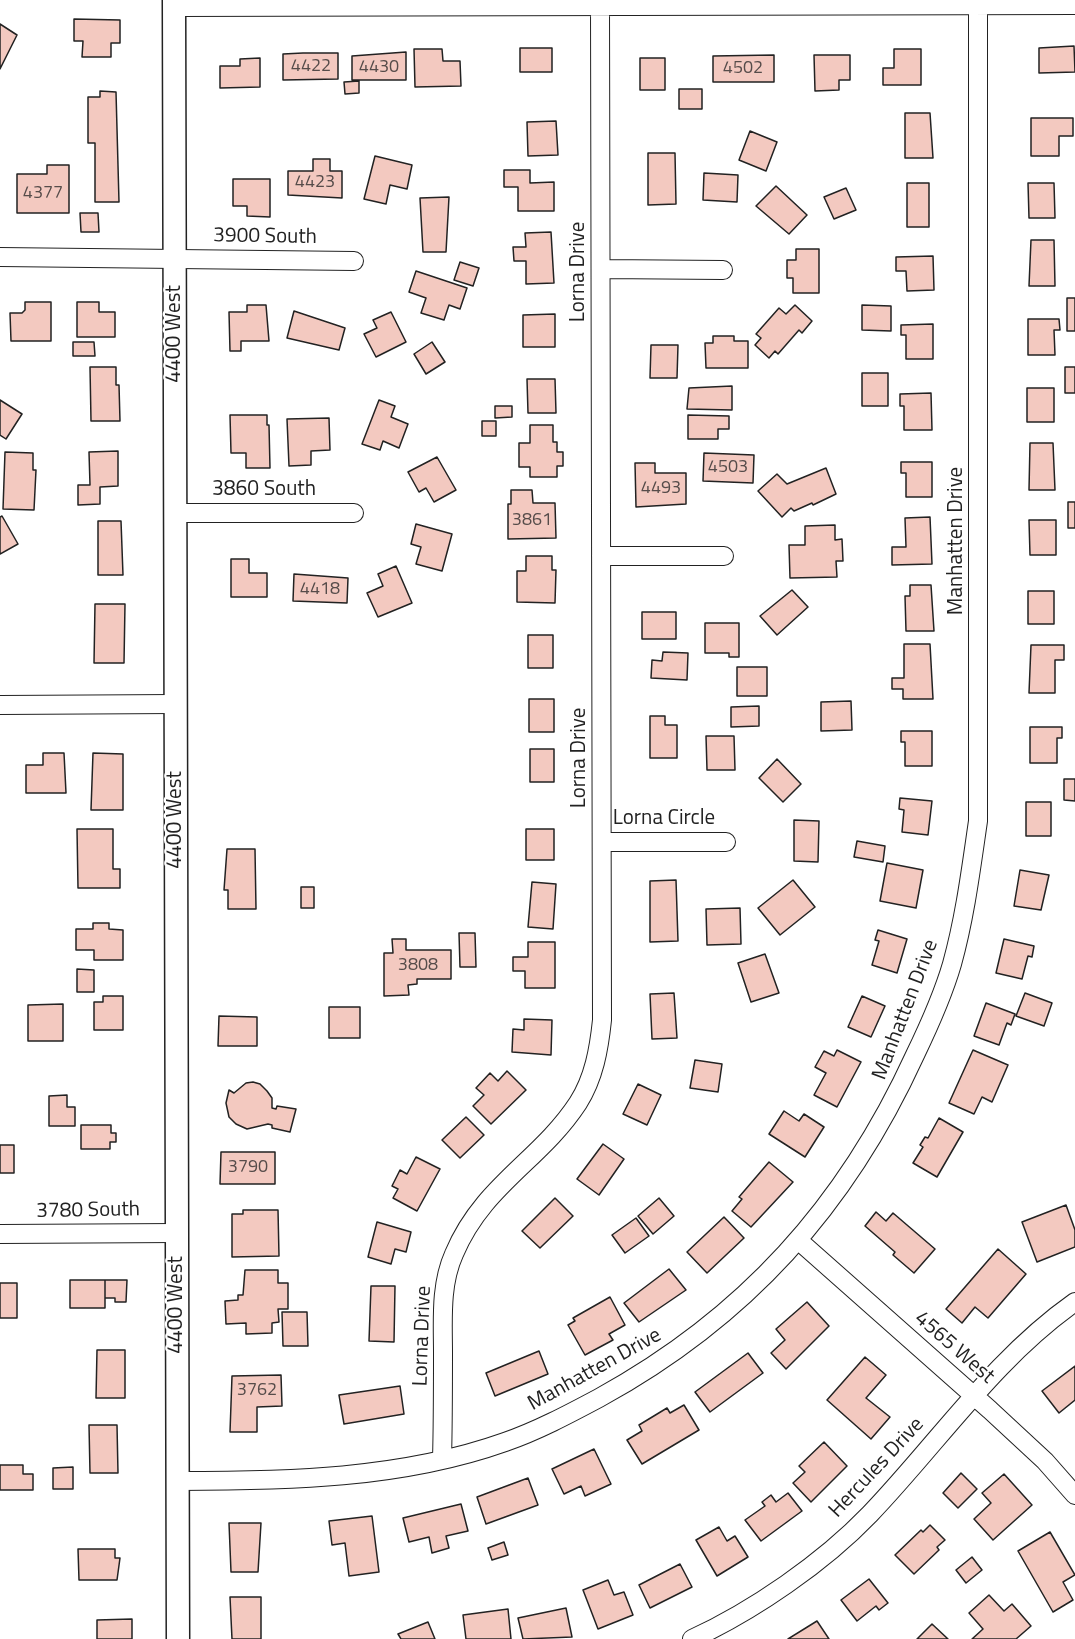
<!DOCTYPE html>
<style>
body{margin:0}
canvas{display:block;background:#fff}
</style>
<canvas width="1075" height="1639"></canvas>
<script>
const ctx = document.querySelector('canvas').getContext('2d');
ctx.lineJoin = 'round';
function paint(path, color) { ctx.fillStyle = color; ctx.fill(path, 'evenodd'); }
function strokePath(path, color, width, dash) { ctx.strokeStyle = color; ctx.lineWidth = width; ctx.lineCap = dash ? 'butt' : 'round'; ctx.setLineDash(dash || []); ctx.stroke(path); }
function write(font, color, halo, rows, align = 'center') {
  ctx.font = font + ' "Titillium Web",sans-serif'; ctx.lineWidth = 4.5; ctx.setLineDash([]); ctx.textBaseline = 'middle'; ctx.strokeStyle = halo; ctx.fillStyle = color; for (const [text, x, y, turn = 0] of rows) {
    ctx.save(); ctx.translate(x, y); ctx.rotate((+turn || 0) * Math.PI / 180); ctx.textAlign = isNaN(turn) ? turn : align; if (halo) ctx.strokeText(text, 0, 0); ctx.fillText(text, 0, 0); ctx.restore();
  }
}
const building = new Path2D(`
 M74,19l46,1v23h-9v14h-29l1,-16h-9z
 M0,24l17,11 -17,34z
 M1074,46l1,26 -36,1v-25z
 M520,48h32v24h-32z
 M414,49h28l1,12h17l1,25 -46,1z
 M894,49h27v36h-38v-17h11z
 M406,52v28h-54v-24z
 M303,53h35v26l-55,1v-26z
 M774,55v27h-61v-26z
 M814,55h36v25h-11v10l-24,1z
 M260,58v29l-40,1v-22h20v-7z
 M640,58h25v32h-25z
 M359,81v12l-14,1 -1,-12z
 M679,89h23v20h-23z
 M100,91l16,1 3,110h-24v-59h-7v-46h12z
 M905,113h25l3,45h-28z
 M1031,118h42v18h-14v20h-28z
 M556,121l2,34 -30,1 -1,-34z
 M750,131l27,11 -11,29 -27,-11z
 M648,153h27l1,51 -28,1z
 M375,156l37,9 -5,24 -17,-4 -4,19 -22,-5z
 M313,159h17v12h12v27l-54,-3v-24h25z
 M47,165h22v48h-52v-39h30z
 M504,170h26v13l24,-1v29h-36v-24h-14z
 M704,173l34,2 -1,27 -34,-2z
 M233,179h37v38l-23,-1v-10h-14z
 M907,183h22v44h-22z
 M1028,183h26l1,35h-26z
 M776,186l31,29 -18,19 -33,-28z
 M846,188l10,22 -22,9 -10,-22z
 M449,197l-3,55h-23l-3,-54z
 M80,213h18l1,19h-18z
 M551,232l3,51 -28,1v-23h-12l-1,-14h13l-1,-14z
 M1031,240h23l1,46h-26z
 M796,249h23v44h-26v-15h-6v-18h9z
 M933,256l1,34 -27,1 -1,-20h-10v-14z
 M460,262l19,6 -6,18 -19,-6z
 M416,271l51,17 -7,21 -11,-4 -5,15 -23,-7 5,-15 -17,-6z
 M1067,298h8v33h-8z
 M25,302h26v39h-40l-1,-28h12l3,-3z
 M77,302h22v10h16v25h-38z
 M247,305h19l3,36h-28v10h-11l-1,-39h18z
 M795,305l17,16 -10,12 -3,-3 -21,24 -3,-3 -6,7 -14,-13 6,-7 -5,-4 23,-26 7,6z
 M862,305l29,1v25l-29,-1z
 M294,311l51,17 -6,22 -52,-12z
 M391,312l15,30 -30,15 -12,-23 13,-6 -4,-8z
 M555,314v33h-32v-32z
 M1028,319h31l1,11h-6l1,25h-27z
 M933,324v35h-27v-24h-5v-10z
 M713,336h21v5h14v27h-42l-1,-25h8z
 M73,342h21l1,14h-22z
 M432,342l13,20 -19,12 -12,-20z
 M651,345h27l-1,33h-27z
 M90,367h26v18h3l1,36h-29z
 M1065,367h10v26h-10z
 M862,373h26v33h-26z
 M527,379h28l1,34h-28z
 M732,386v24l-45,-1 2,-21z
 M1027,388h27v34h-27z
 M931,393l1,37h-28v-24h-4v-12z
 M0,400l22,14 -16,25 -6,-4z
 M379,400l16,6 -4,11 17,7 -9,24 -16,-7 -3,9 -18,-6z
 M495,406h17v11l-17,1z
 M230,415h37v10h2l1,43h-24v-15h-15z
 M688,415l41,1v13h-11v10h-30z
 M329,418l1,32 -19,1v14l-22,1 -2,-47z
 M482,421h14v15h-14z
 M530,425h23v17h4v10h6v14h-6v11h-27v-10h-11v-24h11z
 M1030,443h23l2,47h-26z
 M118,451v35l-18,1v17l-22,1v-20h12l-1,-33z
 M5,452l28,1v17h3l-2,40 -31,-1z
 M704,453l50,2 -1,28 -50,-2z
 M437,457l19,33 -22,12 -8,-14 -7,4 -11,-20z
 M901,462h31v35h-26v-24h-5z
 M635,463h20v10h31v31l-50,3z
 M826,468l10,26 -23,11 -1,-2 -18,8 -3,-3 -9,9 -24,-26 19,-17 10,10z
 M511,490h21l1,13h22l1,35 -48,1v-35h3z
 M1068,502h7v26h-7z
 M2,516l16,28 -18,10v-37z
 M930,517l2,47 -40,1v-18h14l-1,-29z
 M1029,520h27v35h-26z
 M98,521h23l2,54h-25z
 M416,524l36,10 -10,37 -26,-7 5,-17 -10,-3z
 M835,525v15l7,-1 1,22h-7l1,16 -47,1 -1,-33h16v-19z
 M526,556h26v14h4l-1,33 -38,-1v-31h9z
 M231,559h18v14h18v24h-36z
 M396,566l16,37 -34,14 -11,-24 16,-7 -5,-12z
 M294,574l54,4 -1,25 -54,-2z
 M910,585h21l3,46h-28l-1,-35h5z
 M792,590l16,17 -31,28 -17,-19z
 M1028,591h26v33h-26z
 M95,604h30l-1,59h-30z
 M642,612h34v27h-34z
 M705,623h34v34h-10v-4h-24z
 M528,635h25v33h-25z
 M904,644h26l3,55h-30v-10h-11v-11h12z
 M1031,645h33v15h-9v33h-26z
 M663,652l25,1 -1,27 -36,-2 1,-18 10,1z
 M737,667h30v29h-30z
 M529,699h25v33h-25z
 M851,701l1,29 -31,1v-29z
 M759,706v20l-28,1v-20z
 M650,716h15v9h12v33h-27z
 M1030,727h32v11h-5v25h-27z
 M901,731h31v35h-27v-24h-4z
 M706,736h28l1,34h-28z
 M530,749h24v33h-24z
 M43,753h21l2,40h-40v-28h17z
 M93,753l30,1v56h-32z
 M777,759l24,25 -18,18 -24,-24z
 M1064,779h11v22l-11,-1z
 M900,798l32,3 -4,34 -26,-3 2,-22 -5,-1z
 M1026,802h25v34h-25z
 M794,820l25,1 -1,41 -24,-1z
 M77,829h36v40h7v19h-42z
 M526,829h28v31h-28z
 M857,841l28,5 -2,16 -29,-5z
 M227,849h28l1,60h-28v-19h-4z
 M887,863l36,7 -7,38 -36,-7z
 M1020,870l29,5 -8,35 -27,-4z
 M676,880l2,61 -28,1v-61z
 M793,880l22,27 -35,28 -22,-27z
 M532,882l24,2 -3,45 -25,-2z
 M301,887h13v21h-13z
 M740,908l1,36 -34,1 -1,-36z
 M93,923h16v6l14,1v30h-29v-10h-18v-21h17z
 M878,930l29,9 -10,34 -25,-8 7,-24 -4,-1z
 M459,933h16l1,34h-16z
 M392,939h14v11h45v29h-34v5l-9,1 1,10 -25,1v-43h9z
 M1004,939l30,7 -2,11 -4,-1 -6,23 -26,-6z
 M528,942h27v46h-30v-17h-12v-14h15z
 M765,954l14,39 -28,9 -13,-39z
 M77,969l17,1v22h-17z
 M674,993l3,45 -25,1 -2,-45z
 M1025,993l27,10 -8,23 -28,-10z
 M103,996h20v34h-29v-28h9z
 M862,996l23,10 -14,31 -23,-10z
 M986,1003l29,11 -4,11 -4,-2 -8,22 -25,-9z
 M63,1004v37h-35v-36z
 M329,1007h31v31h-31z
 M219,1016l38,1v29h-39z
 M524,1019l28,1 -1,35 -39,-3 1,-23 11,1z
 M837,1050l24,12 -24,45 -23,-12 12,-22 -11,-6 9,-16 10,5z
 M973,1050l35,15 -16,37 -10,-5 -8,17 -25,-11z
 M695,1060l27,4 -4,28 -28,-4z
 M507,1071l19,19 -35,34 -18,-18 11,-11 -8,-7 14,-15 8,8z
 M253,1082l7,2 7,7 5,7v10l4,1 1,-3 19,3 -6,23 -18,-4v-3l-4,-1 -21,5 -11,-5 -7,-7 -3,-14 3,-13 5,3 12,-10z
 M638,1084l23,11 -14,30 -24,-11z
 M67,1095v12h8v19h-26v-30z
 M784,1111l15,10 5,-7 20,13 -19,30 -36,-23z
 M466,1117l18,18 -24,23 -18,-18z
 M939,1118l24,14 -26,45 -24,-14 10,-16 -3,-2 5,-8 3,1z
 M81,1125h30v8h5v9h-6v7h-29z
 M603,1144l21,15 -25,36 -22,-16z
 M0,1145h14v28h-14z
 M221,1152h54v32h-55z
 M416,1157l24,12 -23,42 -24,-13 5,-9 -6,-3 8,-16 7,4z
 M769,1162l24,20 -42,45 -19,-16 10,-12 -3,-2z
 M555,1198l18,18 -33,32 -18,-17z
 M659,1198l15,18 -21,18 -15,-18z
 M1066,1205l9,25v17l-38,15 -15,-40z
 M243,1210h35l1,46 -47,1v-43h11z
 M876,1212l10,9 7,-8 42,36 -21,24 -21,-18 2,-3 -30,-26z
 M724,1217l20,21 -37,35 -20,-21z
 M636,1218l13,18 -24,17 -13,-18z
 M377,1222l34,10 -5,20 -11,-3 -4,15 -23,-7z
 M998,1249l28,25 -38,44 -13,-11 -13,16 -16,-14z
 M669,1269l17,21 -47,32 -15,-19z
 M245,1270h33v13h10v26h-10l1,13 -7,1v10l-26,1v-11l-20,1 -1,-23 13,-1v-5h5z
 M70,1280h35v28h-35z
 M105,1280h22l-1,22h-11v-4h-10z
 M0,1283h17v35h-17z
 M371,1286h24l-1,56 -25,-1z
 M610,1297l15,28 -16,9 4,6 -28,15 -17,-30 7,-4 -2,-3z
 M807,1302l22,24 -43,43 -15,-16 14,-13 -9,-11z
 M282,1312h25l1,34h-25z
 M97,1350h28v48h-29z
 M539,1351l9,23 -53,22 -9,-23z
 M748,1353l15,20 -53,39 -15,-20z
 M865,1357l21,18 -20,23 24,19 -19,22 -44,-39z
 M1075,1366v34l-16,13 -17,-22z
 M281,1375l1,31 -25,1v25h-27l2,-56z
 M400,1386l4,28 -60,10 -5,-29z
 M684,1405l15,25 -57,34 -15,-24 15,-9 -3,-6 28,-17 3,5z
 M89,1425h28l1,48h-28z
 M824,1442l23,24 -36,36 -18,-19 12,-11 -6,-6z
 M594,1449l17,35 -26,12 -4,-10 -17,8 -12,-25z
 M0,1465h23v9h10v16h-33z
 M73,1467v22h-20v-21z
 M961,1473l16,16 -19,19 -15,-15z
 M1004,1474l28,31 -39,35 -19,-21 17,-16 -9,-10z
 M528,1478l10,27 -52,19 -9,-27z
 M788,1493l14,18 -41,30 -16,-21 20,-14 -3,-4 9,-7 5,7z
 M461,1504l7,27 -22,5 3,12 -17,5 -3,-16 -20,5 -6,-24z
 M372,1516l7,56 -30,4 -4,-33 -13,2 -3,-24z
 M229,1523h32l-3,49h-27z
 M930,1525l15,15 -8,7 2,3 -25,24 -19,-19 26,-25 2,2z
 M719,1527l8,14 8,-5 13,21 -31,19 -21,-36z
 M1050,1532l25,43 -12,7 10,18 -20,12 -35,-61z
 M504,1542l4,13 -16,5 -4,-12z
 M78,1549h37v9h5l-3,22h-38z
 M972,1557l10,13 -16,13 -10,-13z
 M680,1564l12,23 -42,21 -11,-23z
 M869,1579l19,24 -9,7 -3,-4 -19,15 -16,-21z
 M608,1580l6,15 10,-3 9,23 -35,14 -15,-39z
 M989,1595l15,16 8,-7 19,22 -15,13h-44l11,-10 -14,-16z
 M230,1597h31v42h-29z
 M566,1608l6,29 -49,2 -5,-21z
 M508,1609l3,30h-45l-3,-24z
 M132,1619v20h-35v-19z
 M817,1621l12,18h-41z
 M428,1622l7,17h-34l-3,-5z
 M932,1624l16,15h-31z`);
paint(building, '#f3c9c0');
strokePath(building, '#222', 1.5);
const minor = new Path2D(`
 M174,7l901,-2
 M0,257l354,4
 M602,269l121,1
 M175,513h179
 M601,556h123
 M0,705l176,-1
 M602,842h124
 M0,1234l177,-1
 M798,1240l192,170 55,51 30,34
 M442,1459c1,-35 1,-70 1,-106 0,-32 -3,-68 11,-99 29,-69 86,-93 124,-151 16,-25 21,-54 24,-83l-2,-1014
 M178,1481c108,0 223,-2 327,-39 32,-11 64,-28 94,-44 146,-80 247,-192 316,-343 14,-29 28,-60 37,-91 13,-47 19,-95 26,-143v-815
 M692,1639c61,-28 131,-76 178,-125 68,-71 124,-155 205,-212`);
const tertiary = new Path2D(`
 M174,0l4,1639`);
strokePath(minor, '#222', 20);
strokePath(tertiary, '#222', 25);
strokePath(minor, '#fff', 18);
strokePath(tertiary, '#fff', 22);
write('18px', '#564c4a', null, [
 ["4422",311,67],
 ["4430",379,68],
 ["4502",743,69],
 ["4423",315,183],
 ["4377",43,194],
 ["4503",728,468],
 ["4493",661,489],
 ["3861",532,521],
 ["4418",320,590],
 ["3808",418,966],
 ["3790",248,1168],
 ["3762",257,1391]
]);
write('21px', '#222', '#fff', [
 ["3900 South",265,237,1],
 ["Lorna Drive",579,272,-90],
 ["4400 West",175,334,-90],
 ["3860 South",264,490],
 ["Manhatten Drive",957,541,-90],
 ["Lorna Drive",580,758,-90],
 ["Lorna Circle",664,819],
 ["4400 West",176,820,-90],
 ["Manhatten Drive",906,1010,-69],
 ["3780 South",88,1211,-1],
 ["4400 West",177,1305,-90],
 ["Lorna Drive",423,1336,-88],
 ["4565 West",954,1348,41],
 ["Manhatten Drive",595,1370,-29],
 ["Hercules Drive",877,1468,-47]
]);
</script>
